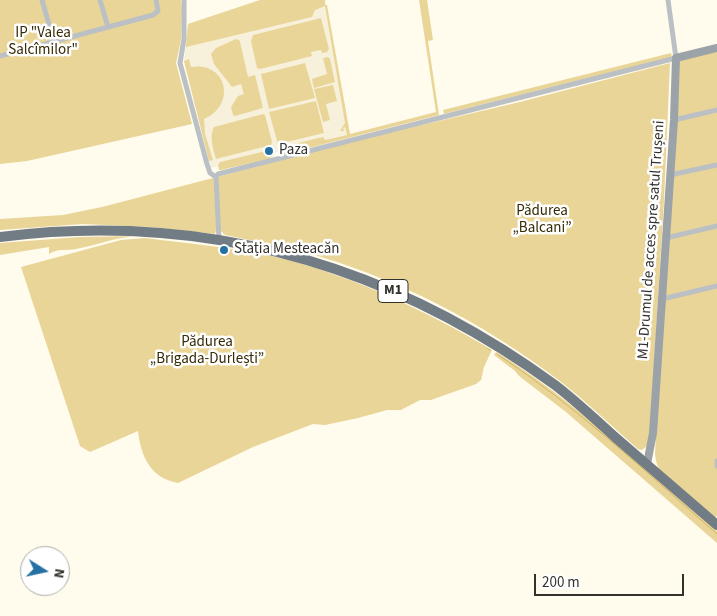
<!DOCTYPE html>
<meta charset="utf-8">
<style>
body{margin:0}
#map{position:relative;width:717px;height:616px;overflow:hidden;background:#fffbed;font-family:"Source Sans 3",sans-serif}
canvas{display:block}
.north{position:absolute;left:20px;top:546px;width:50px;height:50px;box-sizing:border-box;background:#fff;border:1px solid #adadab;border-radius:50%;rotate:100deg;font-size:14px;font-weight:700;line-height:20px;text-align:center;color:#33312c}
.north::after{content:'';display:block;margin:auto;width:18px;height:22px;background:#2671a4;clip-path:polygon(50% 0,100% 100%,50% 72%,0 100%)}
.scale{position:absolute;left:534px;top:574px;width:150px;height:22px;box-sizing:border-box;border:2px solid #33312c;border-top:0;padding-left:6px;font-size:15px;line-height:18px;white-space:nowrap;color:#33312c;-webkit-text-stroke:4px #fff;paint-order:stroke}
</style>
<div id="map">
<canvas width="717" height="616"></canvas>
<div class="north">N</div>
<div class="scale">200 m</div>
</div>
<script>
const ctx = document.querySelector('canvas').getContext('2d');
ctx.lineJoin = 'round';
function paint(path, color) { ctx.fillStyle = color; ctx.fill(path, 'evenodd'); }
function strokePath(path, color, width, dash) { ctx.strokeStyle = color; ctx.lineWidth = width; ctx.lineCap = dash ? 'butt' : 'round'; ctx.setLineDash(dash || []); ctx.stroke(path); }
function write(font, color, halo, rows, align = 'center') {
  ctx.font = font + ' "Source Sans 3",sans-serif'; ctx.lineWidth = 5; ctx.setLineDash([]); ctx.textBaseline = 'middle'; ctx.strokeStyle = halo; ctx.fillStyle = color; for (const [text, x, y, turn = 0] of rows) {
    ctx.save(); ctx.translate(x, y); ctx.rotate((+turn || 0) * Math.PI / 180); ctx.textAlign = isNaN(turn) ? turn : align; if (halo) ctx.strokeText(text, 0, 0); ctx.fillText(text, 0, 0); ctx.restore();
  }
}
paint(new Path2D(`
 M260,0h65l22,135 -136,33 -27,-107 4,-37z`), '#f7f1dc');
paint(new Path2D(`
 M0,0h181l1,11 -1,29 -5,23 16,61 -165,37 -27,3z
 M260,0h65v5h2l23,129 86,-22 -17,-112h8l6,40 -5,1 11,74 -154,39h-4v-7l42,-10 2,3 22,-5 -2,-8 -2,1 1,3h-4l5,-8 -20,-117 -10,4 -3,7 -126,30 2,-23z
 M321,18l8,31 -2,3 -5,1 -1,-3 -10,2 1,4 -52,13 -3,-1 -6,-27 2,-6z
 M236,39l3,1 1,2 8,35 7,-2 8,33 -28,8 -2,-1 -2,-8 7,-11 6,-2 -3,-10 -9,3 -18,-23 -3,-10 5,-6z
 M717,51v465l-3,1 -55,-48 -3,-8 -1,-7 12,-218 5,-59 4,-5 -4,-1 6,-108 2,-2z
 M671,53l1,4 -228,57 -1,-4z
 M323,58l5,-1 2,2 5,23 -21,6 -2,-9 15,-5z
 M189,59l2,8c36,-6 46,38 13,52l1,15 8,26 -4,1 -25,-100z
 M305,63l10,35 -46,11 -8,-35z
 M670,63l-6,137 -14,232 -3,14 -5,4 -4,-1c-29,-25 -57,-53 -89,-76 -69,-51 -146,-91 -228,-116 -31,-10 -64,-15 -96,-22l-4,-4 -5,-1 -1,4 -64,-7 -68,-3 -83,6v-11l63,-4 39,-8 264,-69 154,-36z
 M333,85l4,16 -11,3 4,16 -7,2 -9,-33z
 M316,101l8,32 -46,11 -9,-32z
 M263,114l2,1 7,27 -1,3 -55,14c-3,-10 -7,-23 -2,-32z
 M266,151l1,3 7,-2v3l-5,4 -48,11h-2l-1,-5 2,-3z
 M137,236c-21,1 -40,9 -61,13 -9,2 -19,-1 -27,5v-7l-49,8v-12l80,-6z
 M145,238c47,6 96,10 143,22 71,19 142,53 204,90l-8,17 -3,13 -5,4 -45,16h-11l-19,10h-14l-29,8 -33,7 -12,-1 -60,23 -75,36c-28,-5 -37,-27 -40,-52l-48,21 -10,-6 -59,-179 100,-27z
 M496,352c81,50 149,117 221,179v12l-151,-131 -47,-36 -4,-5 -21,-16z`), '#e9d597');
strokePath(new Path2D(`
 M488,349l2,1
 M497,354c79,52 149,118 220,180`), '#d0b562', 1);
strokePath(new Path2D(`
 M42,0l12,42
 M100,0l8,27
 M184,0v39l-4,24 27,101 3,9 6,4
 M0,56l153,-41 5,-4 -2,-11
 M674,120l43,-10
 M670,175l47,-10
 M666,238l51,-12
 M219,240l-3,-63 2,-3 458,-116 -8,-58
 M662,299l55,-13
 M717,461v5`), '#bbc0c4', 5);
strokePath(new Path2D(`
 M647,464l6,-31 21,-313 2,-62 41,-10`), '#9ba3a9', 8);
strokePath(new Path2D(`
 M0,237c204,-26 389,27 555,148 21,16 41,35 61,53 34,29 67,58 101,87`), '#727c85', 10);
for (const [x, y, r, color] of [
 [269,151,5,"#2671a4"],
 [224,250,5,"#2671a4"]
]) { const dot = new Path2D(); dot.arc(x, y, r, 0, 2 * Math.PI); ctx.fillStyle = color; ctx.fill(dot); strokePath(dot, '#fff', 2); }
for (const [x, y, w] of [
 [393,291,30]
]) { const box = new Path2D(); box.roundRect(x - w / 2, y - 11.5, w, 23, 4); ctx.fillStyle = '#fff'; ctx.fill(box); strokePath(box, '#33312c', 1); }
write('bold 14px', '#33312c', null, [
 ["M1",393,291]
]);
write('15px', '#352a04', '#fff', [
 ["IP \"Valea",43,34],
 ["Salcîmilor\"",43,51],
 ["Pădurea",542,212],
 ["„Balcani”",542,229],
 ["Pădurea",207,343],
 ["„Brigada-Durlești”",207,360]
]);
write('15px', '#33312c', '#fff', [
 ["Paza",279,151],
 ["Stația Mesteacăn",234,250]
], 'left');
write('15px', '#33312c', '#fff', [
 ["M1-Drumul de acces spre satul Trușeni",652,240,-86]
]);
</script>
